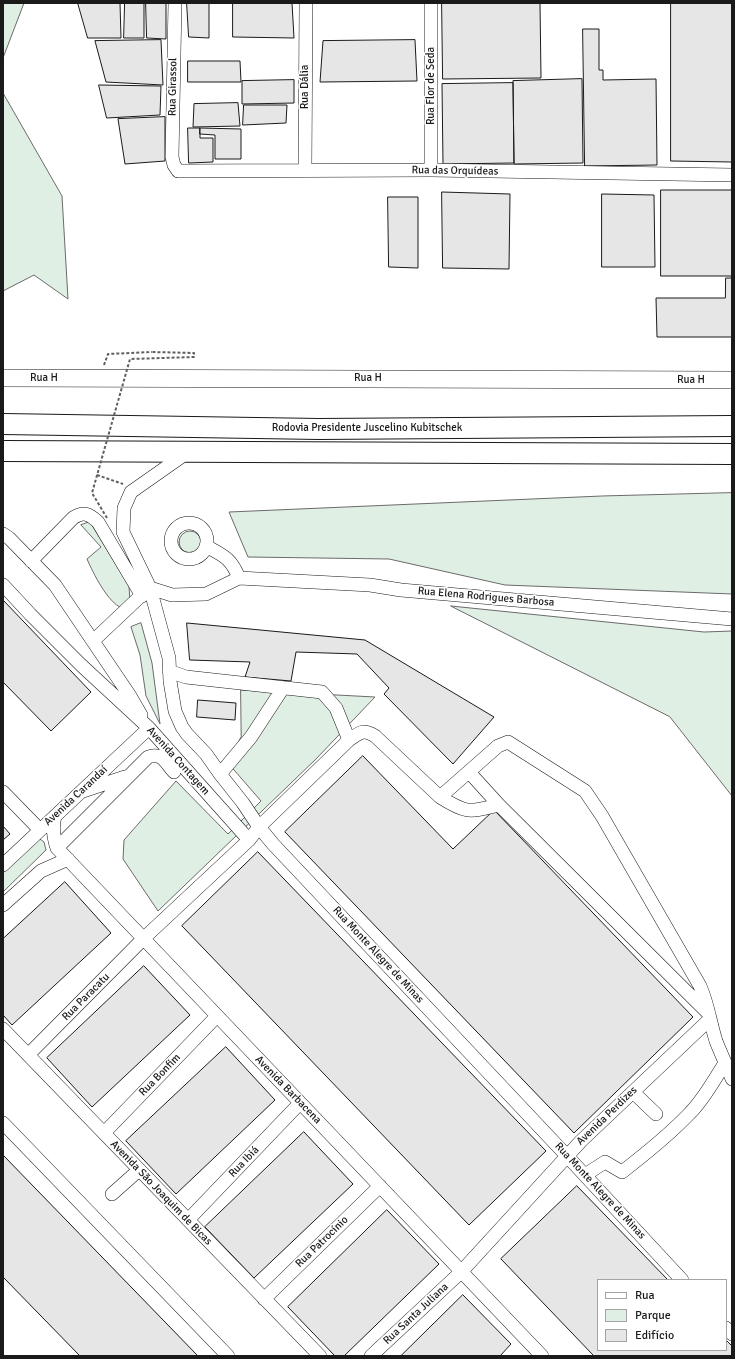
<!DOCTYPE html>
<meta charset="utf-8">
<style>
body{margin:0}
#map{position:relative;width:735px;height:1359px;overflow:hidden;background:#fff;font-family:Signika,sans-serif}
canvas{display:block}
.frame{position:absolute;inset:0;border:4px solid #1a1a1a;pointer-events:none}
.legend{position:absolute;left:597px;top:1279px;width:130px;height:72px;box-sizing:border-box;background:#fff;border:1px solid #a3a3a3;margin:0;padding:5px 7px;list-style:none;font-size:12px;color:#1a1a1a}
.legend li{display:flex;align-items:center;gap:8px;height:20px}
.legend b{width:20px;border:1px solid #a3a3a3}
</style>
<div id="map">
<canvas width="735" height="1359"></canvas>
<div class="frame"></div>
<ul class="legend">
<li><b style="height:5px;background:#fff"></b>Rua</li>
<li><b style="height:11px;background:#e0efe3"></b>Parque</li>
<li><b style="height:11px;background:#e6e6e6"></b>Edifício</li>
</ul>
</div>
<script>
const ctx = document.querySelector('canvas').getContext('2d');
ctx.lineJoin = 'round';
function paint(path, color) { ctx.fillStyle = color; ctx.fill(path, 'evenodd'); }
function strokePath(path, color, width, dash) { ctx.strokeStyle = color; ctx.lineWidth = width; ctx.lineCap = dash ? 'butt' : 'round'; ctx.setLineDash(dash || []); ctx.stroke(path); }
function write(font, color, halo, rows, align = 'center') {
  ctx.font = font + ' Signika,sans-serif'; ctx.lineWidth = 3; ctx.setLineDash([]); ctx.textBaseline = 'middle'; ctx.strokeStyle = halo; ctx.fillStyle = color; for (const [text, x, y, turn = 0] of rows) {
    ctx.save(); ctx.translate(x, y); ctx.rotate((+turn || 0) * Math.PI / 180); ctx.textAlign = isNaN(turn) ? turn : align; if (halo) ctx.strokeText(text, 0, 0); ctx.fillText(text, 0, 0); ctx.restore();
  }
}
const green = new Path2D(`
 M3,3h21l-21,55z
 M3,93l59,103 6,103 -34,-24 -31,16z
 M732,493v101l-227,-9 -116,-26 -141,-2 -19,-45 373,-16z
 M90,522l39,64 1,17 -8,5c-14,-5 -29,-35 -35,-49l14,-12 -20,-22z
 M179 542a11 11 0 1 1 22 0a11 11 0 1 1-22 0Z
 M451,606l253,26 28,-1v165l-62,-79z
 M141,623l11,40 8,61 -14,-28 -6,-41 -9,-28z
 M241,690l134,7 -59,62 -158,152 -35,-52 1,-19 52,-59 52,53 33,-33 -33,-38 13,-26z
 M40,839l4,3 2,8 -43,42v-20l31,-30z`);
paint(green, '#e0efe3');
strokePath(green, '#6a6a6a', 1);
const building = new Path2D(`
 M78,3h42l1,35h-33z
 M125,3h19v35h-20z
 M146,3h20v36l-19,-1z
 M187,3h22v35l-20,-1z
 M233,3h59l2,35 -61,-1z
 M442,3h98l1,75 -98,1z
 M671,3h61v159l-61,-1z
 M583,29h16v41h4v10l53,-1 1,86 -72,1z
 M161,40l2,45 -57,-3 -11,-41z
 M415,40l2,41 -97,1 3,-41z
 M188,61h52l1,21h-53z
 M582,79l1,84 -69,1 -1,-83z
 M294,80v23l-52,1v-23z
 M513,83l1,80 -71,1 -1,-80z
 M99,85l62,1 -1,29 -53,3z
 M238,103l2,23 -47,1 1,-23z
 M244,105h43l-1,18 -43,2z
 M165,117v44l-40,3 -7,-45z
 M188,128h12v10h13v24l-24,1z
 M200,128l41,1v30h-26v-24l-15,-1z
 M661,190h71v86h-71z
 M442,192l68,2 -1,75 -66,-1z
 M602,194l52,1 1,72h-53z
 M388,197h30v71l-29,-1z
 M726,278h6v59h-75l-1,-39h69z
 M3,600l88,92 -40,39 -48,-49z
 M187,623l178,17 129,77 -41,47 -69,-70 5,-6 -32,-34 -61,-2 -5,29 -46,-4 5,-15 -60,-2z
 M198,700l38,3 -1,17 -38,-3z
 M363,756l90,93 41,-39 199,207 -119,116 -289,-301z
 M3,826l7,8 -7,6z
 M258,852l288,299 -77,74 -287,-299z
 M65,882l46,51 -99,92 -9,-10v-76z
 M144,966l46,49 -98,92 -45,-49z
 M226,1047l49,53 -99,94 -50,-53z
 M304,1132l49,52 -99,94 -49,-51z
 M3,1155l195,201h-118l-77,-79z
 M577,1186l91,94h-70v70h128v-10l6,6v10h-138l-93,-97z
 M387,1210l52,54 -95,92h-9l-47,-49z
 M463,1295l48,49 -11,12h-99z`);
paint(building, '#e6e6e6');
strokePath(building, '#1a1a1a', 1);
const minor = new Path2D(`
 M175,3l-3,154 2,8 4,6 253,-1 301,5
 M431,3v167
 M305,170l1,-167
 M188,452l-57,40 -7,16 -1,24 27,56 19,70 1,23 5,30 7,16 5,7 19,20 14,20 23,29 16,24 14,17 294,312 115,124
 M171 541a18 18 0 1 1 36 0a18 18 0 1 1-36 0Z
 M3,534l6,4 46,47 75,111 11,19
 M206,546c18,10 25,12 33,32
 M31,561l42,-43c11,-7 16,-4 25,4l44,74
 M3,585l27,29 51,51 68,63 100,112
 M150,588l22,7 34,-1 33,-16 131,7 31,5 331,29
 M93,641l54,-51
 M169,671l17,6 136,15 14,16 13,32
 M469,772l30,33 210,209
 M220,774l31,-37 32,-49
 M83,791l42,-14
 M3,792l37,38
 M440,797c27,17 29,15 59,8
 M55,816c-3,12 -2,21 2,32l485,508
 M57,848l91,-91c14,-5 17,5 26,15
 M3,865l146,-137
 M3,905l38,-34 27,-12
 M3,1029l317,327
 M28,1055l115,-116 106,-99 10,-13 90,-87c11,-8 14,-11 26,-4l65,61 58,-51 10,-4 77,49 17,25 98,170c8,18 10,36 16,55 5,13 11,25 16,38
 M633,1092l23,22
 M3,1123l225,233
 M104,1133l113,-117
 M585,1175l20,-13 17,10c22,-17 48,-38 68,-59 14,-14 24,-33 35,-50
 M112,1194l27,-24
 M188,1220l112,-117
 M264,1299l116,-113
 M726,1328l6,6
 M371,1356l90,-84 120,-131 129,-122`);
const major = new Path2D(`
 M3,378l729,2`);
const highway = new Path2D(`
 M3,424l316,5 413,-3
 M3,451l729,3`);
strokePath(minor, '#1a1a1a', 14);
strokePath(major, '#1a1a1a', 18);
strokePath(highway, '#1a1a1a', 22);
strokePath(new Path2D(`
 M104,365l4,-11 44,-2
 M97,475l26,9`), '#5f5f5f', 2, [3, 2]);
strokePath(minor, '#fff', 13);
strokePath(major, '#fff', 17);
strokePath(highway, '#fff', 20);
strokePath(new Path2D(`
 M107,518l-15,-25 38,-134 64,-2v-4l-42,-1`), '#5f5f5f', 2, [3, 2]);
write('11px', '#1a1a1a', '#fff', [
 ["Rua Flor de Seda",431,86,-90],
 ["Rua Girassol",173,87,-89],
 ["Rua Dália",305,87,-90],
 ["Rua das Orquídeas",455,171,1],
 ["Rua H",44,378],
 ["Rua H",368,378],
 ["Rua H",691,380],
 ["Rodovia Presidente Juscelino Kubitschek",367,428],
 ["Rua Elena Rodrigues Barbosa",486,597,5],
 ["Avenida Contagem",178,761,48],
 ["Avenida Carandaí",76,796,-43],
 ["Rua Monte Alegre de Minas",378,955,47],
 ["Rua Paracatu",86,997,-45],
 ["Rua Bonfim",160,1075,-46],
 ["Avenida Barbacena",288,1090,46],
 ["Avenida Perdizes",607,1116,-44],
 ["Rua Ibiá",244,1162,-46],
 ["Rua Monte Alegre de Minas",600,1191,47],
 ["Avenida São Joaquim de Bicas",161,1193,46],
 ["Rua Patrocínio",322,1242,-44],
 ["Rua Santa Juliana",416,1314,-43]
]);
</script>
